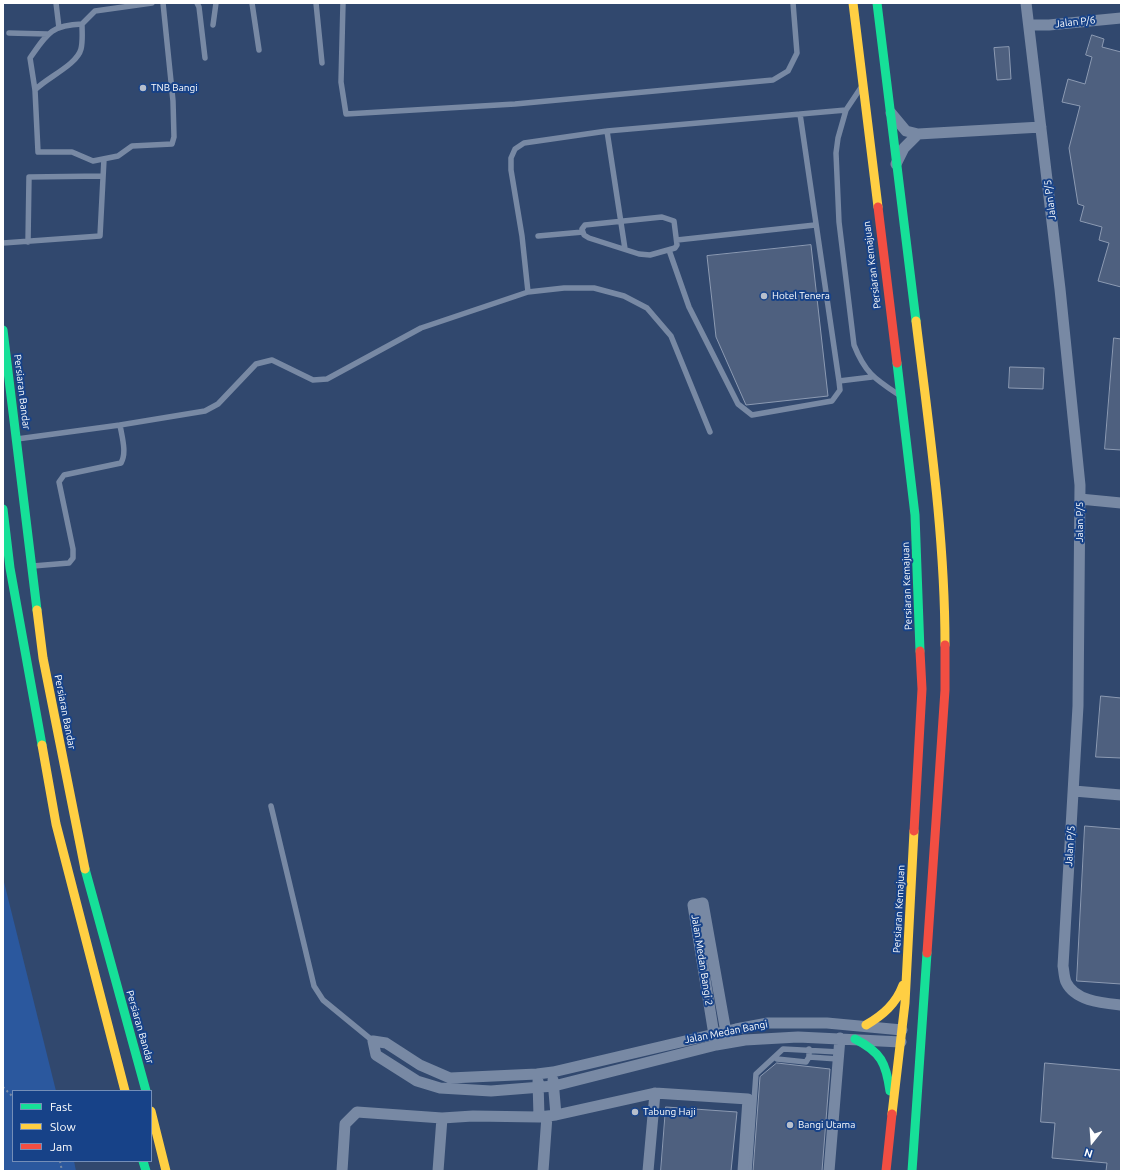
<!DOCTYPE html>
<style>
body{margin:0}
#map{position:relative;width:1124px;height:1174px;overflow:hidden;background:#31486e;font-family:Ubuntu,sans-serif}
canvas{display:block}
.frame{position:absolute;inset:0;border:4px solid #fff;pointer-events:none}
.legend{position:absolute;left:12px;top:1090px;width:140px;height:72px;box-sizing:border-box;background:#174288;border:1px solid #748eb8;margin:0;padding:5px 7px;list-style:none;font-size:12px;color:#fff}
.legend li{display:flex;align-items:center;gap:8px;height:20px}
.legend b{width:20px;border:1px solid #748eb8}
.north{position:absolute;left:1072px;top:1122px;width:40px;height:40px;-webkit-text-stroke:3px #174288;paint-order:stroke;rotate:197deg;font-size:11px;font-weight:700;line-height:16px;text-align:center;color:#fff}
.north::after{content:'';display:block;margin:auto;width:14px;height:18px;background:#fff;clip-path:polygon(50% 0,100% 100%,50% 72%,0 100%)}
</style>
<div id="map">
<canvas width="1124" height="1174"></canvas>
<div class="frame"></div>
<ul class="legend">
<li><b style="height:5px;background:#16e098"></b>Fast</li>
<li><b style="height:5px;background:#ffcf43"></b>Slow</li>
<li><b style="height:5px;background:#f24e42"></b>Jam</li>
</ul>
<div class="north">N</div>
</div>
<script>
const ctx = document.querySelector('canvas').getContext('2d');
ctx.lineJoin = 'round';
function paint(path, color) { ctx.fillStyle = color; ctx.fill(path, 'evenodd'); }
function strokePath(path, color, width, dash) { ctx.strokeStyle = color; ctx.lineWidth = width; ctx.lineCap = dash ? 'butt' : 'round'; ctx.setLineDash(dash || []); ctx.stroke(path); }
function write(font, color, halo, rows, align = 'center') {
  ctx.font = font + ' Ubuntu,sans-serif'; ctx.lineWidth = 4; ctx.setLineDash([]); ctx.textBaseline = 'middle'; ctx.strokeStyle = halo; ctx.fillStyle = color; for (const [text, x, y, turn = 0] of rows) {
    ctx.save(); ctx.translate(x, y); ctx.rotate((+turn || 0) * Math.PI / 180); ctx.textAlign = isNaN(turn) ? turn : align; if (halo) ctx.strokeText(text, 0, 0); ctx.fillText(text, 0, 0); ctx.restore();
  }
}
paint(new Path2D(`
 M3,878l53,213h-43v70h61l2,10h-73z`), '#2b589e');
const building = new Path2D(`
 M1092,35l12,4 -2,8 19,5v235l-23,-6 11,-38 -10,-3 3,-13 -22,-6 4,-15 -6,-2 -9,-56 11,-42 -18,-4 6,-23 17,5 7,-27 -6,-2z
 M1009,47l2,32 -14,1 -3,-32z
 M811,245l17,151 -82,9 -30,-68 -9,-81z
 M1114,338l7,1v111l-16,-1z
 M1010,367l34,1 -1,21 -34,-1z
 M1101,696l20,2v60l-25,-1z
 M1085,826l36,3v155l-44,-3z
 M777,1063l53,6 -8,102h-69l7,-94z
 M1045,1063l76,7v101h-15l1,-8 -55,-5 3,-35 -14,-1z
 M666,1107l71,5 -6,59h-70z`);
paint(building, '#4e607f');
strokePath(building, '#8c9ab2', 1);
strokePath(new Path2D(`
 M3,1087l10,10
 M60,1161l2,10`), '#7889a4', 2, [2, 3]);
strokePath(new Path2D(`
 M56,3l3,25
 M197,3l2,4 6,51
 M252,3l7,47
 M316,3l6,60
 M343,3l-2,79 5,32 169,-10 258,-24 15,-9 9,-18 -4,-50
 M82,24c-31,1 -35,10 -52,34l5,32 3,62h34l21,9 25,-5 14,-10 40,-2 2,-7 -1,-36 -10,-98
 M213,25l3,-22
 M9,33l38,1
 M860,89l-14,21 -8,28 -2,15 3,69 15,123c11,28 21,34 45,50
 M35,90c11,-12 42,-25 46,-41 2,-8 1,-17 1,-25l13,-13 57,-8
 M800,114l39,267 33,-4
 M607,131l18,118
 M662,217l12,4 3,24 -2,3 -25,7 -11,-1 -50,-16 -5,-3 -2,-6 3,-4z
 M538,236l45,-4
 M677,240l138,-15
 M28,242l1,-65 74,-1
 M3,243l97,-7 4,-77
 M669,250l20,57 49,97 14,11 80,-14 8,-11 -1,-9
 M528,292l-6,-56 -11,-66v-12l4,-9 9,-6 83,-12 239,-21
 M17,439l103,-14 85,-14 13,-7 38,-40 16,-4 41,20 14,-1 94,-51 107,-36 36,-4h30l30,8 23,12 24,28 39,96
 M33,566l36,-3 4,-5v-9l-14,-67 5,-7 57,-12c6,-10 1,-26 -1,-38
 M271,806l43,180 9,14 50,41
 M775,1057l2,2 29,3 3,-5v-8
 M809,1057l29,2
 M749,1171l7,-97 27,-25 56,3`), '#7889a4', 5.5);
strokePath(new Path2D(`
 M1026,3l34,286 20,196 -2,221 -15,260c1,5 1,11 3,16 9,19 36,21 55,23
 M1029,25h20l72,-7
 M891,113l15,18 12,3 123,-7
 M896,164l8,-16 14,-14
 M1080,499l41,4
 M1074,791l47,4
 M715,1041l-22,-136 10,-2 24,135
 M901,1042l-103,-5 -53,3 -29,5 -162,41 -63,5 -51,-3 -23,-7 -41,-26 -3,-14 13,2 34,22 30,13 87,-4 16,-2 183,-43 32,-6h59l75,7
 M553,1080l3,35
 M538,1081l1,36
 M342,1171l3,-47 12,-12 85,6 31,-2 66,1 17,-2 99,-22 93,6 -5,72
 M438,1171l4,-53
 M543,1171l4,-55
 M648,1171l7,-78
 M829,1171l11,-133`), '#7889a4', 11);
strokePath(new Path2D(`
 M877,3l39,318
 M3,330l34,280
 M897,363l18,152 5,136
 M3,509l7,59 32,177
 M85,869l61,222
 M855,1039c26,13 31,24 35,52
 M143,1161l3,10
 M912,1171l15,-218`), '#16e098', 9);
strokePath(new Path2D(`
 M853,3l25,204
 M916,321c13,107 29,215 29,324
 M37,610l6,48 42,211
 M42,745l14,79 69,267
 M866,1025c17,-10 30,-21 37,-40
 M151,1111l15,60
 M892,1114l13,-111 9,-172`), '#ffcf43', 9);
strokePath(new Path2D(`
 M878,207l19,156
 M914,831l8,-142 -2,-38
 M927,953l18,-263v-45
 M886,1171l6,-57`), '#f24e42', 9);
for (const [x, y, r, color] of [
 [143,88,4,"#b7bfcc"],
 [764,296,4,"#b7bfcc"],
 [635,1112,4,"#b7bfcc"],
 [790,1125,4,"#b7bfcc"]
]) { const dot = new Path2D(); dot.arc(x, y, r, 0, 2 * Math.PI); ctx.fillStyle = color; ctx.fill(dot); strokePath(dot, '#174288', 1.5); }
write('10px', '#fff', '#174288', [
 ["Jalan P/6",1075,22,-6],
 ["Jalan P/5",1050,200,-97],
 ["Persiaran Kemajuan",872,265,-97],
 ["Persiaran Bandar",22,392,83],
 ["Jalan P/5",1080,522,-90],
 ["Persiaran Kemajuan",907,586,-92],
 ["Persiaran Bandar",65,712,79],
 ["Jalan P/5",1070,846,-86],
 ["Persiaran Kemajuan",899,909,-87],
 ["Jalan Medan Bangi 2",702,960,81],
 ["Persiaran Bandar",140,1027,74],
 ["Jalan Medan Bangi",726,1032,-11]
]);
write('10px', '#fff', '#174288', [
 ["TNB Bangi",151,88],
 ["Hotel Tenera",772,296],
 ["Tabung Haji",643,1112],
 ["Bangi Utama",798,1125]
], 'left');
</script>
